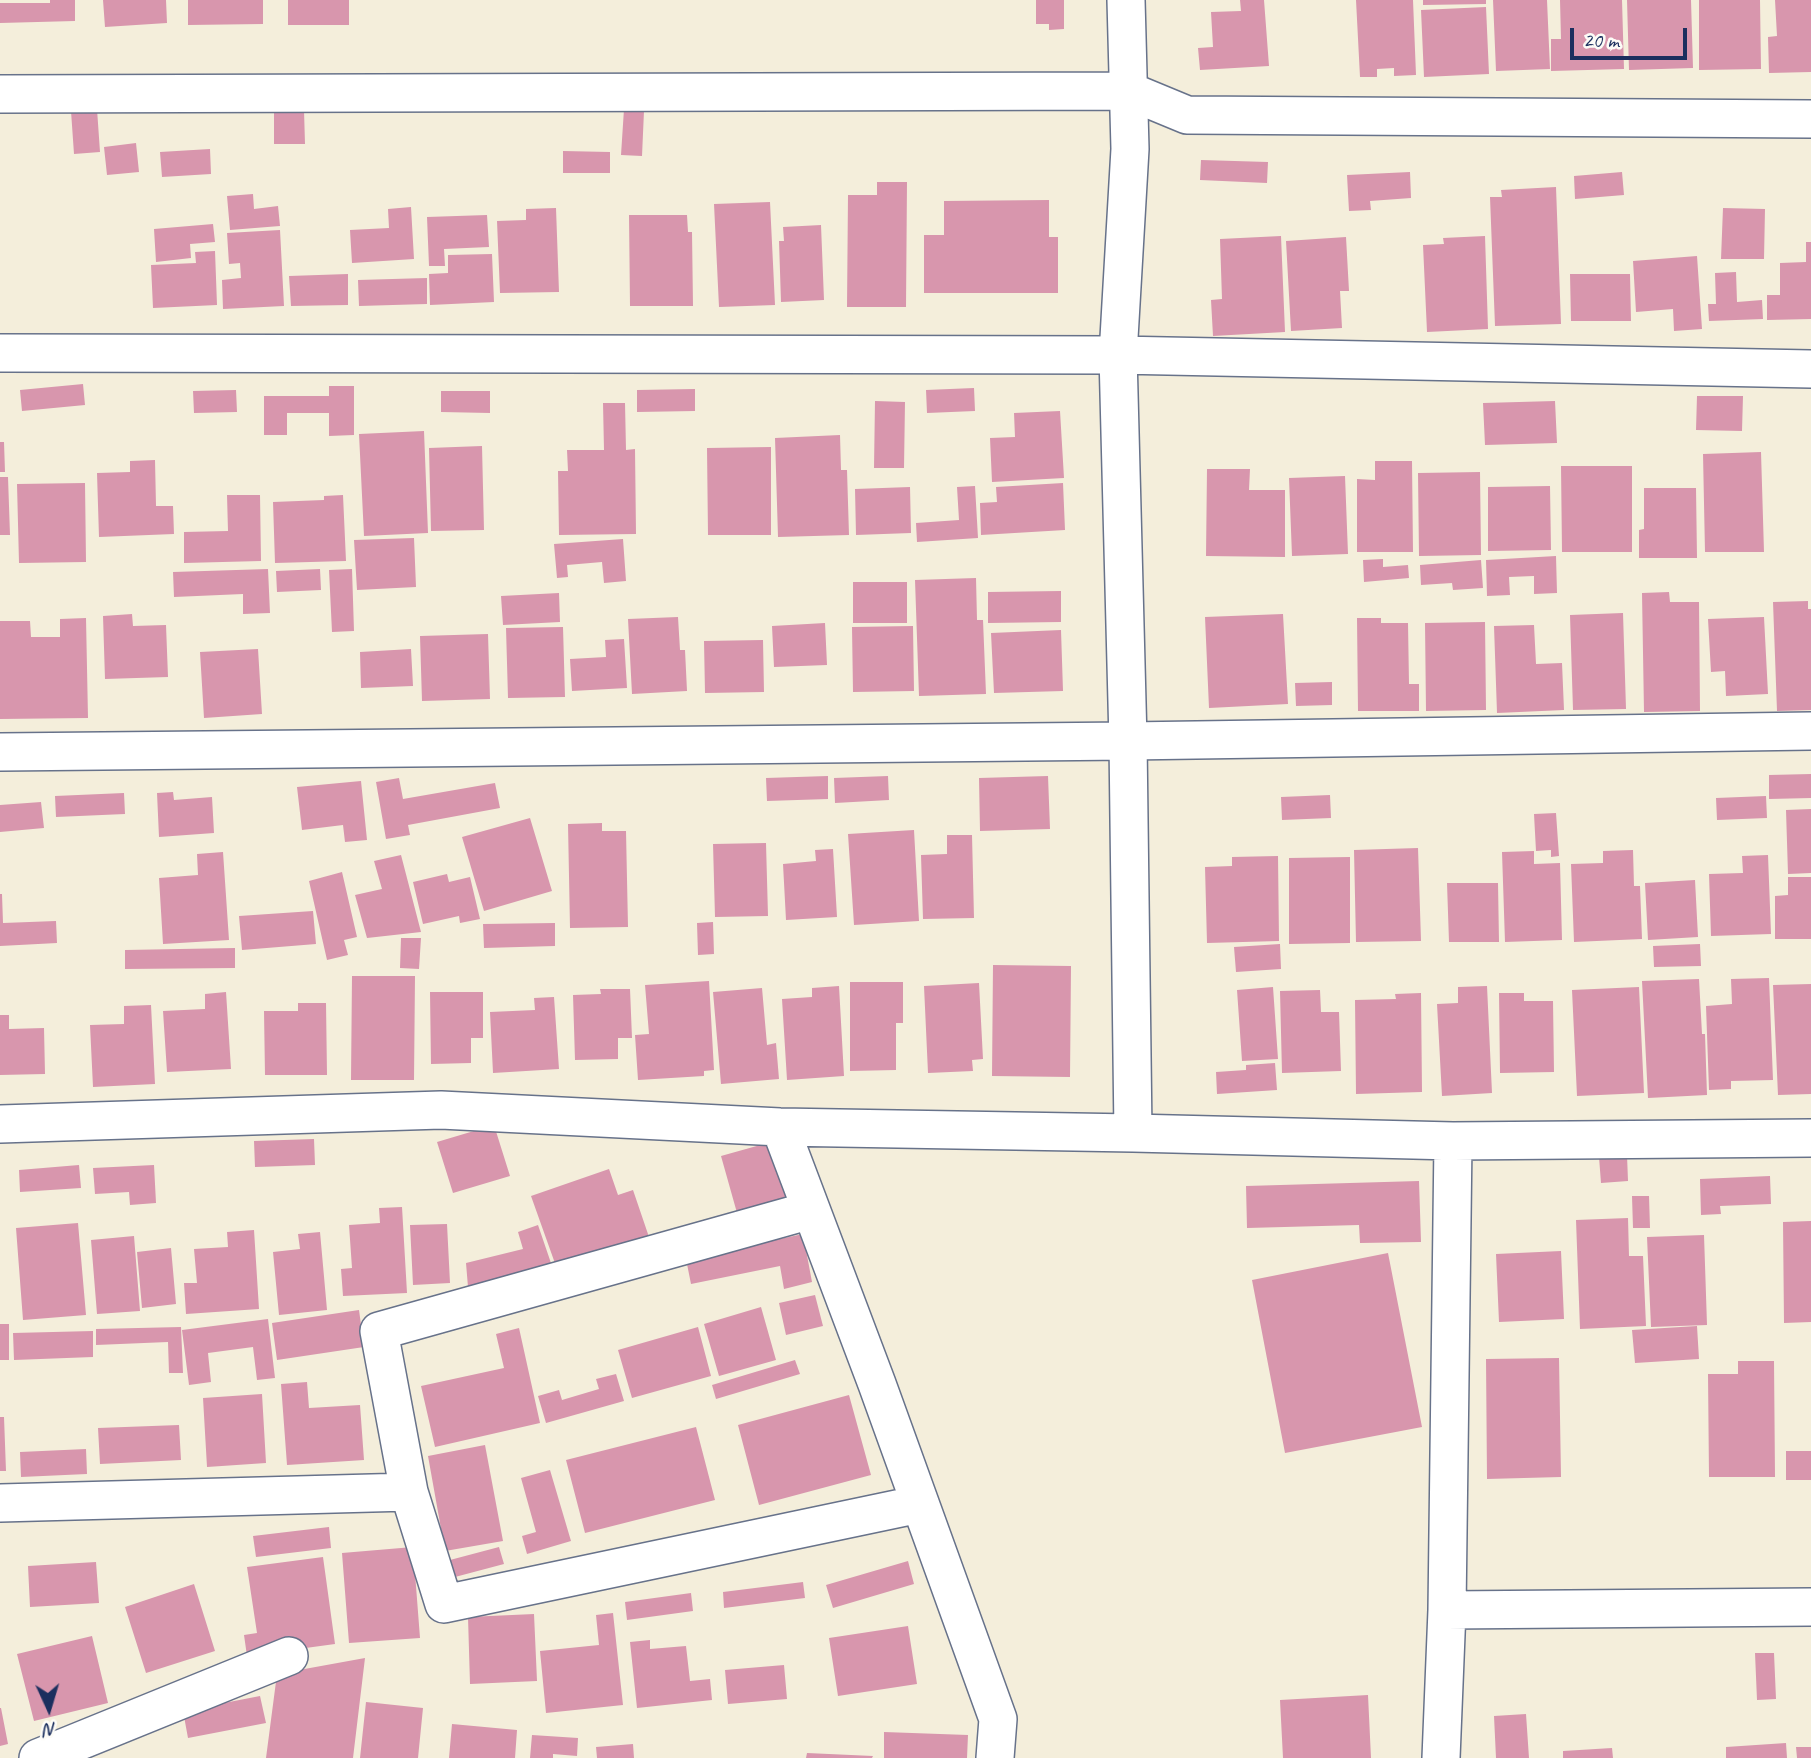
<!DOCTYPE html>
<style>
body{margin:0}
#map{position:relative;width:1811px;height:1758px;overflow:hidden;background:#f4eedb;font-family:Caveat,sans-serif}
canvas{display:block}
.north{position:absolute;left:14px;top:1674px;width:70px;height:70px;-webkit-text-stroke:5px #fdfcf7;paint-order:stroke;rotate:176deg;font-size:19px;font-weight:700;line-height:28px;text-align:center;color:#1b2f5e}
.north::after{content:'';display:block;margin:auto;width:24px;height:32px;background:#1b2f5e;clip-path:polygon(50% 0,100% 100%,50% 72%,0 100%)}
.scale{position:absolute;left:1570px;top:28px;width:117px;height:32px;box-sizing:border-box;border:4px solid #1b2f5e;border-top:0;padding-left:9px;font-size:21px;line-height:24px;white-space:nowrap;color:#1b2f5e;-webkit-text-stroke:5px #fdfcf7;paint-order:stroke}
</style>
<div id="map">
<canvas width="1811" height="1758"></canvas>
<div class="north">N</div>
<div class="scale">20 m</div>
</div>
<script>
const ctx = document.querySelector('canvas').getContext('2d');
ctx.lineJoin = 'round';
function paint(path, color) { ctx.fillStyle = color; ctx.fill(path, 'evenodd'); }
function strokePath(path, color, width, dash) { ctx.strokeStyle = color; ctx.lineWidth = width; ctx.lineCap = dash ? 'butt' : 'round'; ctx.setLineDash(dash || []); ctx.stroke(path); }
paint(new Path2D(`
 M50,0h25v21l-75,2v-20h50z
 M103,0h63l1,23 -62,4z
 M188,0h75v24l-75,1z
 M288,0h61v25h-61z
 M1036,0h28v29l-15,1v-6h-13z
 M1240,0h24l5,66 -69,4 -2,-22 15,-1 -2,-35 30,-1z
 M1356,0h57l3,75 -22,1v-8l-17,1v8h-17z
 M1423,0h63v4l-63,1z
 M1493,0h54l3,69 -54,2z
 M1560,0h62l2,69 -73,2v-32h10z
 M1627,0h64l2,68 -64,2z
 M1699,0h61l1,69 -62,1z
 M1775,0h36v72l-42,1 -1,-36 9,-1z
 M1486,7l3,67 -65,3 -3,-67z
 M97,109l3,43 -26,2 -3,-43z
 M624,109l20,2 -2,45 -21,-1z
 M304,110l1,34h-31v-33z
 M136,143l3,29 -32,3 -3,-28z
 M210,149l1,25 -49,3 -2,-25z
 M563,151l47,1v21h-47z
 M1201,160l67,2 -1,21 -67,-3z
 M1410,172l1,26 -41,3 1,9 -22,1 -2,-36z
 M1622,172l2,23 -49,4 -1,-23z
 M877,182h30l-1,125h-59l1,-112h29z
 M1556,187l5,137 -66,2 -5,-129h12l-1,-7z
 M253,194l1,15 24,-3 2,20 -50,4 -3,-34z
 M1049,200v37h9v56h-134v-58h20v-34z
 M770,202l5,103 -56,2 -5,-103z
 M411,207l3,52 -62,4 -2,-33 39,-2 -1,-19z
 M556,208l3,84 -59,1 -3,-72 29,-1v-11z
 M1723,208l42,1 -1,50h-43z
 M487,215l2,32 -45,2 1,17h-16l-2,-49z
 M629,215h58l1,17h4l1,74h-63z
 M213,224l2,18 -25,2 1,14 -35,4 -2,-33z
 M821,225l3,75 -43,2 -2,-61h5l-1,-14z
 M280,230l4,76 -61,3 -1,-29 19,-2 -1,-15 -11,1 -2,-31z
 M1281,236l4,96 -72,4 -2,-36 11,-1 -2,-60z
 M1485,236l3,93 -61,3 -4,-87 21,-1 -1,-6z
 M1346,237l3,54h-9l2,37 -51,3 -5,-90z
 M1806,242h5v77l-44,1v-25h13v-32l26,-1z
 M215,251l2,54 -64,3 -2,-43 45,-2 -1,-11z
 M492,254l2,48 -64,3 -1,-31 19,-1v-18z
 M1697,256l5,73 -28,2 -1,-22 -37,3 -3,-51z
 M1736,272l1,30 25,-2 1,19 -54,2 -1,-17h8l-1,-31z
 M348,274v31l-57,1 -2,-30z
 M1570,274h60l1,47h-60z
 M427,278v26l-68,2 -1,-26z
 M83,384l2,21 -63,6 -2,-21z
 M329,386h25v49l-25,1v-23h-42v22h-23v-39h65z
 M974,388l1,23 -48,2 -1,-23z
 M695,389v22l-58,1v-22z
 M236,390l1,22 -43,1 -1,-22z
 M441,391h49v22l-49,-1z
 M1697,396h46l-1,35 -46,-1z
 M875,401l30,1 -1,66h-30z
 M1555,401l2,42 -72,2 -2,-42z
 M603,403h22l1,47 9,-1 1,85 -77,1 -1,-64h10l-1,-21h37z
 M1060,411l4,67 -72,4 -2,-44 25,-1 -1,-24z
 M424,431l4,102 -64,3 -5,-102z
 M840,435l1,35h6l2,65 -71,2 -3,-99z
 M0,442h4l1,30h-5z
 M482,446l2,84 -53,1 -2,-83z
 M771,447v88h-63l-1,-87z
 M1761,452l3,100h-59l-2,-98z
 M155,460l1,46h17l1,28 -75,3 -2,-64 33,-1v-11z
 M1375,461h37l1,91h-56v-73l18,1z
 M1561,466h71v86h-70z
 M1207,469h43l-1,21h36v67l-79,-1z
 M1480,472l1,83 -62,1 -1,-83z
 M1345,476l3,78 -56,2 -3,-78z
 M0,477h8l2,58h-10z
 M85,483l1,79 -67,1 -2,-79z
 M1063,483l2,47 -84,5 -1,-32 17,-1 -1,-15z
 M975,486l3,52 -61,4 -1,-19 43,-3 -2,-33z
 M1550,486l1,64 -63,1v-64z
 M910,487l1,46 -55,2 -1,-46z
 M1644,488h52l1,70h-58v-28l5,-1z
 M227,495h33l1,66 -77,2v-31l44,-1z
 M343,495l3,66 -71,2 -2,-61 51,-2v-4z
 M414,538l2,49 -59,3 -3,-50z
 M623,539l3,42 -22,2 -2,-21 -35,3 1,12 -11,1 -3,-34z
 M1556,556l1,37 -23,1v-18l-25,1 1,18 -23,1 -1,-36z
 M1383,559v8l25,-2 1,13 -45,4 -1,-22z
 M1481,560l2,28 -30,2 -1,-7 -31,2 -1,-20z
 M268,569l2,44 -27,1v-20l-69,3 -1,-25z
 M320,569l1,21 -44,2 -1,-21z
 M352,569l2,62 -22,1 -3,-62z
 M976,578l1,42h6l3,74 -67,2 -4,-116z
 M853,582h54v41h-54z
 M1061,591v31l-73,1v-31z
 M1669,592l1,10h29l1,109 -56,1 -2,-119z
 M559,593l1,29 -57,3 -2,-29z
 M1808,601v8h3v101l-34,1 -4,-109z
 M1623,613l3,96 -53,1 -3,-95z
 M132,614l1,12 33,-1 2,52 -63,2 -2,-63z
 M1283,614l5,90 -79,4 -4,-91z
 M678,617l2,33h5l2,41 -55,3 -4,-75z
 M1764,617l4,77 -42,2 -1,-25 -14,1 -3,-53z
 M86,618l2,100 -88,1v-98h30l1,16h29v-18z
 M1357,618h24v5h27l1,61h10v27h-61z
 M1485,622l1,88 -60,1 -1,-88z
 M825,623l2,42 -53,2 -2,-41z
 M1534,625l2,39 26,-1 2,47 -67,3 -3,-87z
 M913,626l1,65 -61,1 -1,-65z
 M563,627l2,70 -57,1 -2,-70z
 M1061,630l2,61 -69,2 -3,-60z
 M488,634l2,65 -68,2 -2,-65z
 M624,639l3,49 -55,3 -2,-32 36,-2 -1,-17z
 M763,640l1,52 -59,1 -1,-52z
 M258,649l4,65 -58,4 -4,-66z
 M411,649l2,37 -52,2 -1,-36z
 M1332,682v23l-36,1 -1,-23z
 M1811,774v24l-42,1v-24z
 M828,776v23l-61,2 -1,-23z
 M888,776l1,24 -54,3 -1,-25z
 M1048,776l2,53 -70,2 -1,-53z
 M399,778l4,21 92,-16 5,25 -92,17 2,10 -24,4 -10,-57z
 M361,781l6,59 -22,2 -2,-17 -41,5 -5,-43z
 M173,792l1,8 38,-3 2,36 -55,4 -2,-44z
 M124,793l1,21 -69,3 -1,-21z
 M1330,795l1,23 -49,2 -1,-23z
 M1766,796l1,22 -50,2 -1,-22z
 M41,802l3,26 -44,4v-27z
 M1811,809v64l-23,1 -2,-64z
 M1556,813l3,43 -8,1v-7l-15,1 -2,-37z
 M530,818l22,73 -68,20 -22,-74z
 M602,823v8h24l2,96 -58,1 -2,-104z
 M914,830l5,91 -65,4 -6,-91z
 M947,835h25l2,83 -51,1 -2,-64 26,-1z
 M766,843l2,73 -53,1 -2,-73z
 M1418,848l3,93 -65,1 -2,-92z
 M833,849l4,68 -51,3 -3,-56 33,-3 -1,-11z
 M1633,850l1,36h6l2,53 -68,3 -3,-78 32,-1v-12z
 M1534,851v13l26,-1 2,77 -57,2 -3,-90z
 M223,852l6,88 -66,4 -4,-66 39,-3 -1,-21z
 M401,855l20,77 -54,6 -12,-43 27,-6 -8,-28z
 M1768,855l3,79 -60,2 -2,-62 34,-1 -1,-17z
 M1278,856l1,85 -72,2 -2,-76 27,-1v-9z
 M1350,857v86l-61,1v-86z
 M342,872l15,65 -13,3 4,15 -21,5 -18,-79z
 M447,874l2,8 21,-5 10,42 -20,4 -1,-7 -36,8 -10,-42z
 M1788,877h23v62h-36v-43l13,-1z
 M1695,880l3,57 -50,3 -3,-57z
 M1447,883h51l1,59h-50z
 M0,894h2l1,29 53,-2 1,22 -57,3z
 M313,911l3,33 -74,6 -3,-34z
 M713,922l1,32 -16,1 -1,-32z
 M555,923v23l-71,2 -1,-24z
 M401,938h20l-2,31 -19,-1z
 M1280,944l1,25 -45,3 -2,-25z
 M1700,944l1,22 -47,1 -1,-21z
 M235,948v20l-110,1v-19z
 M993,965l78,1 -1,111 -78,-1z
 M352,976h63l-1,104h-63z
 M1769,978l4,102 -42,1v8l-22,1 -3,-84 26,-2 -1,-25z
 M1699,979l3,55h3l2,61 -59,3 -6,-117z
 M709,981l5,89 -10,1v5l-66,4 -3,-45 14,-1 -4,-49z
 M850,982h53v41h-7v47l-46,1z
 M979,983l4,76 -11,1 1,11 -45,2 -4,-87z
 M1811,984v110l-33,1 -5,-110z
 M839,986l5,90 -57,4 -5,-81 30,-2v-9z
 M1487,986l5,107 -50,3 -5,-92 21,-1v-16z
 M1273,987l5,72 -36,2 -5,-71z
 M1639,987l5,106 -67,3 -5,-106z
 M762,988l5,57 9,-2 3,36 -58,5 -8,-92z
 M600,989h30l2,49h-14v21l-43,1 -2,-65 28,-1z
 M1320,990l1,22h18l2,59 -59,2 -2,-82z
 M226,992l5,77 -64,3 -4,-61 42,-2v-15z
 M430,992h53v46h-12v25l-40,1z
 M1421,993l1,99 -66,2 -1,-94 41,-1 -1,-5z
 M1499,993h25v8h29l1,71 -54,1z
 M554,997l5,72 -66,4 -3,-61 45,-2 -1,-12z
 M298,1003h28l1,72h-62l-1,-64h34z
 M151,1005l4,79 -62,3 -3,-62 34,-1v-18z
 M0,1015h9v14l35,-1 1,46 -45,1z
 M1275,1063l2,27 -60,4 -1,-22 30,-2v-5z
 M494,1125l16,51 -57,17 -16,-51z
 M314,1139l1,26 -60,2 -1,-26z
 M771,1142l18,65 -50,13 -18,-64z
 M1627,1155l1,26 -27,2 -2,-26z
 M79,1165l2,23 -61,4 -1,-22z
 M154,1165l2,38 -26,2 -1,-13 -34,2 -2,-26z
 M609,1169l9,26 15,-5 16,47 -92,32 -26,-73z
 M1770,1176l1,28 -51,2 1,8 -20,1 -1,-36z
 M1419,1181l2,61 -61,1 -1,-18 -112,3 -1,-42z
 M1632,1196h17l1,32h-17z
 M402,1207l5,86 -64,3 -2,-27 11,-1 -3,-43 31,-2 -1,-15z
 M1628,1218l1,38h14l3,70 -66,3 -4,-109z
 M1811,1221v101l-27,1 -1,-101z
 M78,1223l8,92 -63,5 -7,-92z
 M447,1224l3,59 -37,2 -3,-60z
 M538,1225l14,41 -84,21 -2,-24 57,-14 -5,-17z
 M254,1230l5,79 -73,5 -2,-31h13l-3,-34 34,-2 -1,-15z
 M320,1232l7,78 -48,5 -6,-63 27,-3 -2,-15z
 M803,1234l9,48 -28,7 -4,-23 -89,18 -5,-25z
 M1704,1235l3,90 -56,2 -4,-90z
 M134,1236l6,75 -43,3 -6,-74z
 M171,1248l5,56 -34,4 -5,-56z
 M1561,1251l3,68 -65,3 -3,-68z
 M1388,1253l34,174 -137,26 -33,-173z
 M815,1295l8,31 -37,9 -7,-32z
 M761,1307l15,53 -57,16 -15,-52z
 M359,1310l5,37 -87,13 -5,-37z
 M268,1319l7,59 -18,2 -4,-33 -45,6 3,29 -22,3 -7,-55z
 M0,1324h9v36h-9z
 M1697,1326l2,33 -64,4 -3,-33z
 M181,1327l2,46h-14l-1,-31 -72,3v-16z
 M698,1327l13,49 -79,22 -14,-48z
 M519,1328l21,95 -105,24 -14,-61 83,-18 -8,-34z
 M93,1331v26l-79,3 -1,-27z
 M1559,1358l2,119 -74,2 -1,-120z
 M795,1360l5,14 -84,25 -4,-14z
 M1738,1361h36l1,116h-66l-1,-103h30z
 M616,1374l8,27 -78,22 -8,-27 21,-6 3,10 37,-11 -3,-10z
 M307,1382l2,26 51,-3 4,55 -77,5 -6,-81z
 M262,1394l4,69 -59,4 -4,-69z
 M849,1395l22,80 -112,30 -21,-80z
 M0,1417h4l2,54h-6z
 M179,1425l2,35 -81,4 -2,-36z
 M696,1427l19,73 -130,33 -19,-73z
 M485,1445l18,96 -58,10 -17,-95z
 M86,1449l1,25 -66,3 -1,-25z
 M1786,1451h25v29h-25z
 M550,1470l21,71 -44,13 -5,-18 14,-4 -15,-54z
 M329,1527l2,21 -75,9 -3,-21z
 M413,1547l7,91 -71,5 -7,-90z
 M499,1547l5,17 -49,13 -5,-17z
 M323,1557l12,87 -88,12 -3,-21 13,-2 -10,-66z
 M908,1561l6,23 -81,24 -7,-23z
 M96,1562l3,41 -69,4 -2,-41z
 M803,1582l2,16 -81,10 -1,-16z
 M194,1584l21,67 -69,22 -21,-66z
 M691,1593l2,18 -66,9 -2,-18z
 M613,1613l10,92 -77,8 -6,-62 59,-6 -3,-30z
 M534,1614l3,67 -67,3 -2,-67z
 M908,1626l9,58 -79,12 -9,-58z
 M92,1636l16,67 -74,18 -17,-67z
 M650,1640v9l36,-3 4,35 20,-2 2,21 -75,8 -7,-66z
 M1755,1653h19l2,46 -19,1z
 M365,1658l-12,100h-87l11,-84z
 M784,1665l3,34 -59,5 -3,-34z
 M1368,1695l3,63h-88l-3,-58z
 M260,1696l6,27 -78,15 -5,-27z
 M366,1702l57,6 -5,50h-58z
 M0,1708h1l7,36 -8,2z
 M1526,1714l3,44h-33l-2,-42z
 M452,1724l65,6 -2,28h-66z
 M884,1732l84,3 -1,23h-83z
 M532,1735l46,3 -1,18 -24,-2v4h-23z
 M1786,1743l1,15h-61v-11z
 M633,1744l1,14h-37l-1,-11z
 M1796,1747h15v11h-14z
 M1612,1748l1,10h-50v-7z
 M807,1753l66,3 -1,2h-66z`), '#d896ad');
const minor = new Path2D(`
 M1126,0l4,149 -12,206 10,386 5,392
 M0,94l1129,-3 58,24 624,4
 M0,353l1118,2 693,14
 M0,752l1128,-11 683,-10
 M0,1124l441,-14 339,17 353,6 320,8 358,-3
 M780,1127l97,257 121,335 -3,39
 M811,1210l-432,121 30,161 35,112 476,-100
 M0,1503l409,-11
 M1447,1610l364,-3
 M38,1758l251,-102
 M1441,1758l6,-148 6,-469`);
strokePath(minor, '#67728a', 40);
strokePath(minor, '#fff', 37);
</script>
